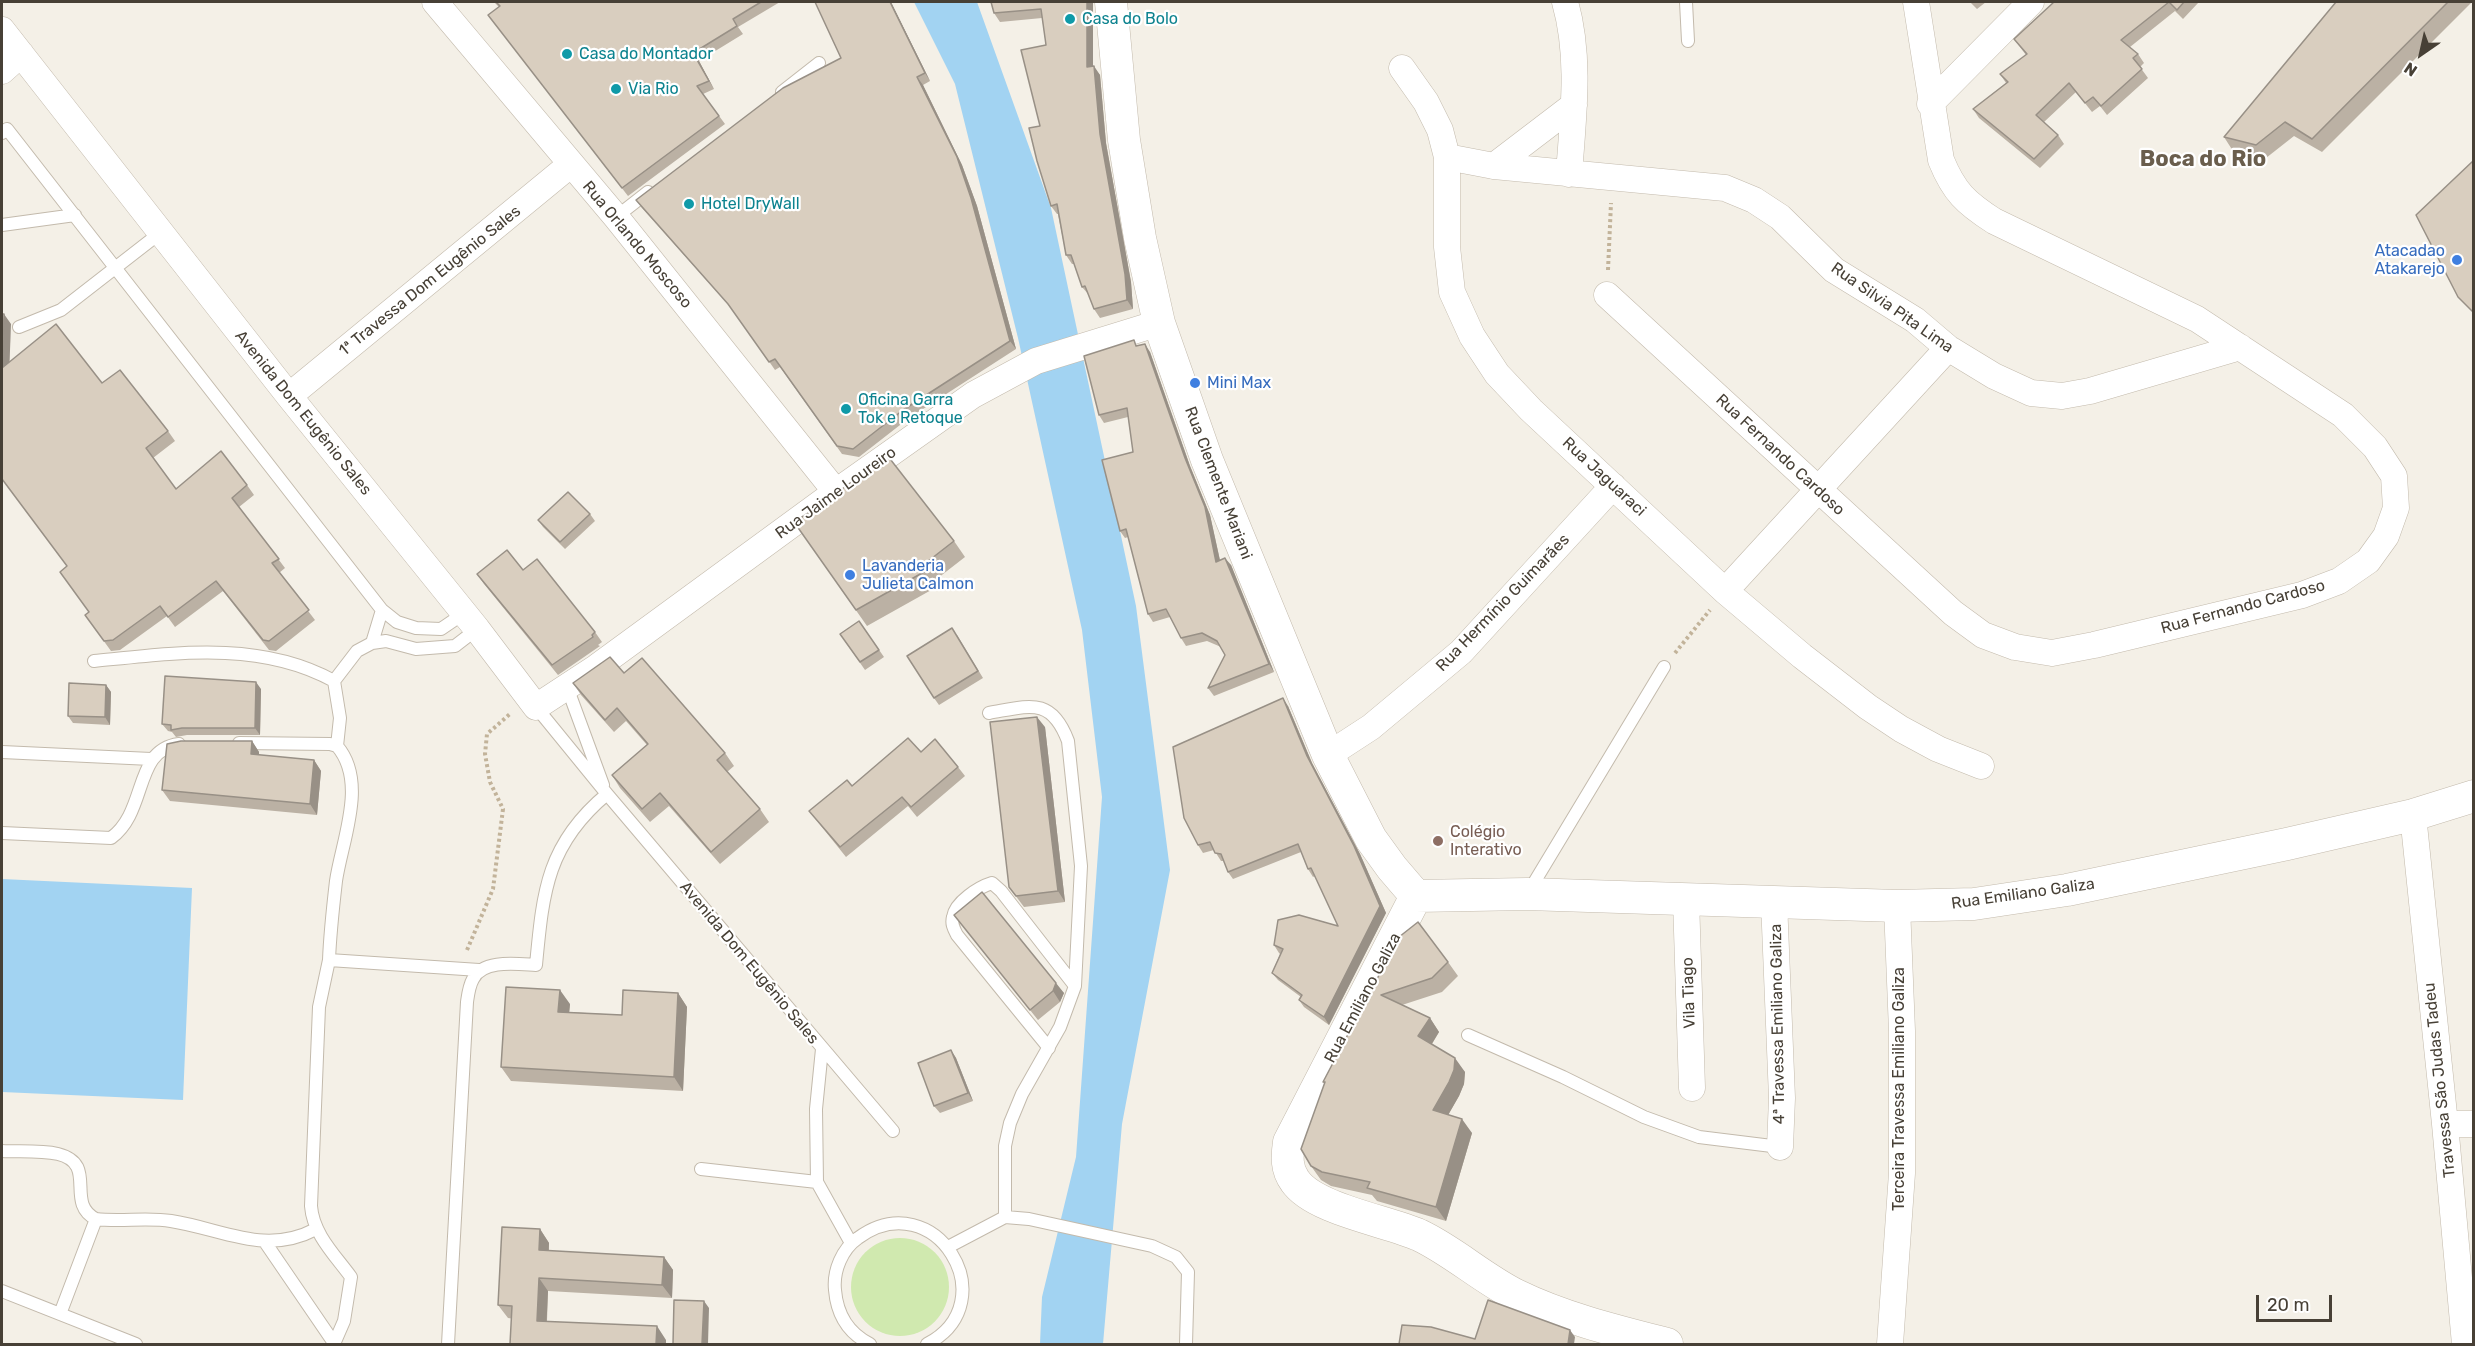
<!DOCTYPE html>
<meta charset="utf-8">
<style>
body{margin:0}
#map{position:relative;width:2475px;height:1346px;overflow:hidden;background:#f4f0e7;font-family:Rubik,sans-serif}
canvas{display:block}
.frame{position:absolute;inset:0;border:3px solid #474036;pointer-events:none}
.north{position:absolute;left:2391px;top:24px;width:60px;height:60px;-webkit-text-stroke:4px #fff;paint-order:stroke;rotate:214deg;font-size:16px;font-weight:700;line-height:24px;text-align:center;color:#474036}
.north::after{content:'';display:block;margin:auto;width:21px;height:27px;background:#474036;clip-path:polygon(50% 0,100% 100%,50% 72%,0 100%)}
.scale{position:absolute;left:2256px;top:1295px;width:76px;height:27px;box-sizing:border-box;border:3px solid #474036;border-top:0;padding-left:8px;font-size:18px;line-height:21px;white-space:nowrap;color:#474036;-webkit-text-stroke:4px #fff;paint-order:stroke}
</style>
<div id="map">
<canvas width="2475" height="1346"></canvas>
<div class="frame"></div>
<div class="north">N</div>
<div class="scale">20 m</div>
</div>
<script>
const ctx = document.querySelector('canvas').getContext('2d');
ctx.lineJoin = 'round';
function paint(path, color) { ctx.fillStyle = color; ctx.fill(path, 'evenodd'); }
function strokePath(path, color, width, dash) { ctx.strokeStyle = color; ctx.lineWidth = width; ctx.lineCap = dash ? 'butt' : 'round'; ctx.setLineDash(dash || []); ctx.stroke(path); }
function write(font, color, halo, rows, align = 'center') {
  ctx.font = font + ' Rubik,sans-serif'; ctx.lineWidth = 4.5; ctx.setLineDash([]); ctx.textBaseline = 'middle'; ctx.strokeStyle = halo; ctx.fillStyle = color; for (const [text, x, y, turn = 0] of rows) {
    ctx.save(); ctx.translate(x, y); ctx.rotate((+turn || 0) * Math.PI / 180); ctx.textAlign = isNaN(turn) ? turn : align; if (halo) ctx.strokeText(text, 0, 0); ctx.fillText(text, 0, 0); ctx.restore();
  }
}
paint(new Path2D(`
 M851 1287a49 49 0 1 1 98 0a49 49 0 1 1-98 0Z`), '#d0e9af');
paint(new Path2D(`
 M914,2h63l74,206 85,398 34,264 -48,254 -19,220h-63l2,-47 34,-140 26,-360 -20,-167 -64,-292 -63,-254z
 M2,879l190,9 -9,212 -181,-8z`), '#a2d3f2');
const service = new Path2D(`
 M1686,2l2,39
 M782,92l37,-29
 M2,133l5,-4 375,481 15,12 19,6 25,1 22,-15
 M616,217l32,-25
 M2,225l73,-10
 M19,327l42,-17 99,-77
 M372,643l10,-33
 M94,661c80,-8 166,-21 240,20
 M567,687l36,98
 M536,707l71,87 286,337
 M989,713c40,-7 62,-17 79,28l13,125 -6,120 -15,41 -38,67 -12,29 -5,23v71
 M239,743l91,1 7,2 3,-28 -6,-37 23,-30 15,-8 14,-2 30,8 39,-3 22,-17
 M2,752l149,7
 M2,833l109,5c37,-27 22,-88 68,-94
 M1529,891l135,-224
 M329,960c1,-26 4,-53 7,-79 6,-41 32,-99 1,-135
 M1468,1035l95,42 81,40 55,20 81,10
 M1049,1048l-92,-113c-3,-6 -6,-11 -4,-18 2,-15 26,-30 39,-34l9,8 74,95
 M822,1049l-6,60 1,73 34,61
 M2,1151c17,1 38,-1 56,3 41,10 6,49 38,65 25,3 51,-2 75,2 52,8 94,35 145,8
 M701,1169l116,13
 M265,1242l69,101
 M948,1247l57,-30 24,2 123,27 24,11 12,15 -2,72
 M2,1291l134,53
 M60,1314l36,-95
 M334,1344l10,-23 7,-44c-16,-22 -38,-43 -40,-71l8,-199 10,-47 150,10
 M448,1344l19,-342c1,-7 2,-16 6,-23 10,-20 44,-15 63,-14 7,-74 11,-121 71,-171
 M870,1344c-22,-11 -33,-30 -35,-54 -2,-19 7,-41 23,-52 77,-56 150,64 69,106`);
const minor = new Path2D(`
 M435,2l181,215 220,275
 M1565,2c16,56 8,115 4,172
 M2,30l287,366 188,233 59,78 61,-40 239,-175 137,-97 63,-34 123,-38
 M1402,68l24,34 14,28 7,27v90l5,45 20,44 25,38 34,36 194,181 77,65 66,51 33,22 37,20 43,17
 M2,71l19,-17
 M1930,104l101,-102
 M1447,157l47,9 231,22 29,12 26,17 54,53 81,50 33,28 46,28 37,17 31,3 28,-5 150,-44
 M1494,166l80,-61
 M1607,295l346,318 30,22 32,12 37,6 42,-8 208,-50 37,-14 29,-20 18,-25 10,-28 -2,-32 -19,-29 -32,-32 -146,-96 -203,-98c-28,-18 -40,-29 -53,-61l-25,-158
 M289,396l281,-231
 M1725,591l223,-243
 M1328,755l43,-28 90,-75 152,-166
 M2413,815l32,309 20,220
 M1686,899l6,189
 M1774,901l8,197 -2,49
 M2445,1124h29
 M1890,1344l12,-171v-142l-5,-125`);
const tertiary = new Path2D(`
 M1111,2l13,138 16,98 19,85 48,137 121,295 43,84 21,29 24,28
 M1416,896l111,-2 370,12 77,-2 93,-14 220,-46 126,-29 61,-19
 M1416,896l-127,246c-2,14 -3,27 6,39 19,28 92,40 124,54 34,16 63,43 97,60 47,23 100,36 151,49`);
strokePath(service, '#c3baac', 14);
strokePath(minor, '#c3baac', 27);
strokePath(tertiary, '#c3baac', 33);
strokePath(new Path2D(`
 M1608,270l3,-67
 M1675,653l35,-43
 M467,950l26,-61 10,-80 -13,-27 -5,-28 2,-20 23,-20`), '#c2b39a', 4, [3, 3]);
strokePath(service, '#fff', 12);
strokePath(minor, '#fff', 26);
strokePath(tertiary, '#fff', 32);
paint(new Path2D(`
 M494,2h286l-42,25 5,7 -44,27 15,28 -11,5 22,30 -97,72 -140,-181 11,-8z
 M815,2h76l39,79 -7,4 39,80 15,41 39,143 -107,69 -50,39 -17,-3 -62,-87 -5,3 -41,-59 -92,-103 -6,-8 205,-142z
 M1093,2v65l7,8 6,68 25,139 2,27 -33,9 -6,-9 -5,-14 -7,-8 -8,-23h-2l-6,-9 -8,-41h-1l-6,-8 -11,-80 6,-81 -4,-27 -42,4 -6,-9z
 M1970,2h16l-9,7z
 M2054,2h145l-16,17 -8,-8 -45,36 8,7 6,9 -4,4 8,11 -41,37 -7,-9 -8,6 -16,-20 -32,30 14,13 6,9 -24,24 -61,-50 -6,-9 33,-26 -6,-9 26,-19 -12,-16z
 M2336,2h136l-150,150 -28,-16 -28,22 -33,-7 -9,-14z
 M11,324l-2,38 93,21 66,48 7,10 -22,17 23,31 71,-4 7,10 -15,12 46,61 -6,5 36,47 -39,31 -7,-1 -46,-59 -48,36 -8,-11 -47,34 -9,1 -26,-36 4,-3 -22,-46 -65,-87z
 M1138,345l12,7 40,114 20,49 10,45 11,5 43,107 -60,24 -6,-8 17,-33 -4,-8 -14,-6 -21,5 -5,-8 -11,-21 -17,5 -5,-8 -20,-77 -3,1 -5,-7 13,-79 -5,-35 -24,6 -5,-8z
 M821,505l133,36 11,16 -27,21 4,6 -75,42 -73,-104z
 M590,514l5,7 -30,28 -22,-22 -5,-7z
 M523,570l72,62 7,10 -4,3 2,1 -42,29 -74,-91 -7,-10z
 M859,621l25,36 -19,13 -25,-36z
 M957,635l26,43 -44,27 -5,-7z
 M624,673l101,80 9,13 -7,6 33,37 9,13 -49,42 -51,-58 -19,16 -30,-34 -8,-13 35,-30 -21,-24 -12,11 -33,-37 -8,-12z
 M106,685l5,7 -1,33 -37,-2 -5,-7z
 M261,689l-1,46h-73l-11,2 -4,-5 -4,-1 -6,-7z
 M1288,706l24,57 48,91 26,59 -57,112 -25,-18 -5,-7 2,-3 -23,-17 -6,-7 8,-19 -1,-1 -5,-8 64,-19 -23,-50 -2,1 -5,-8 -7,-17 -68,27 -5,-7 -4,-11h-3l-7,-11 -11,3 -5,-8z
 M1045,727l20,175 -41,5 -15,-20z
 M252,741l7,11v3l55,5 7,11 -4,44 -147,-14 -8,-11z
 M921,752l37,15 7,9 -48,41 -9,-11 -62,51 -37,-46 43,-25z
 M954,915l110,78 -4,9 -22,18z
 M1399,937l49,25 10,14 -16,16 -40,13 28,13 9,14 -7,12 33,28 -1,12 -5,12 -11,19 24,18 -26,88 -69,-20 -5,-6 -41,-9 -10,-6 -10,-14 14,-82 -2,-2z
 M678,993l9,14 -4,84 -172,-10 -10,-14 69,-63 -1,8 53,3z
 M951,1050l5,8 17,43 -33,12 -6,-7z
 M540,1229l9,14v8l115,6 9,13 -1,28 -124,-7 -1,30 119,19 -158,-22 -10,-13z`), '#bbb1a4');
paint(new Path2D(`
 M890,2h1l39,79 -5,-8z
 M1087,2h6v74l-6,-9z
 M693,53l6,8 15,28 -5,-8z
 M1094,66l6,9 6,68 25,139 2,27 -6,-9 -27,-166z
 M917,77l6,8 39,80 15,41 39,143 -6,-8z
 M4,314l7,10 -2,53 -7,-9z
 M1145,344l5,8 40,114 20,49 12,55 -6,-8 -31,-104z
 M1225,558l6,7 43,107 -5,-8z
 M256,682l5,7 -1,46 -5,-7z
 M106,685l5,7 -1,33 -5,-8z
 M1283,698l5,8 24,57 48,91 26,59 -57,112 -5,-8 30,-171 -47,-90z
 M1037,717l8,10 20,175 -7,-11z
 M252,741l7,11v13l-8,-11z
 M314,760l7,11 -4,44 -7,-11z
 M1056,983l8,10 -4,9 -7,-11z
 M560,990l10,14 -2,22 -10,-14z
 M678,993l9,14 -4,84 -9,-14z
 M1430,1018l9,14 -11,18 -10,-14z
 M951,1050l5,8 17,43 -5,-8z
 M1455,1058l10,14 -1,12 -5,12 -16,28 -10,-14z
 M1462,1119l10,14 -26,88 -10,-14z
 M540,1229l9,14 -1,20 -9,-13z
 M664,1257l9,13 -1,28 -10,-13z
 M539,1278l9,13 -2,43 -9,-13z
 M704,1301l5,7 -1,36h-6z
 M657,1326l9,14v4h-10z
 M1570,1330l5,7 -1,7h-6z`), '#989086');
const building = new Path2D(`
 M496,2h265l-28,17 4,7 -44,27 16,28 -12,5 22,30 -97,72 -134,-173 12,-9z
 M815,2h75l35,71 -8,4 40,80 14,41 39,143 -107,69 -50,39 -16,-3 -62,-87 -6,3 -41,-58 -92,-104 147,-112 58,-30z
 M991,2h96v65l7,-1 6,68 25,140 2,26 -33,9 -9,-23 -3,1 -11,-32h-5l-9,-51 -6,2 -14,-45 -8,-33 11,-2 -19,-76 25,-5 -5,-36 -47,4z
 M2054,2h130l-7,8 -8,-8 -48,38 17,14 -5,4 9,11 -41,37 -8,-9 -8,6 -16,-20 -33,32 22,20 -24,24 -61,-50 35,-27 -8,-8 27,-20 -13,-15z
 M2336,2h112l-136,137 -27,-17 -29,23 -32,-8z
 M2474,160v153l-16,-16 -42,-82z
 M2,314h2l-2,54 54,-44 46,59 18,-13 48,61 -22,17 30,41 45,-38 26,34 -15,13 47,61 -7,4 37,47 -40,31 -6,-1 -47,-59 -48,36 -8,-11 -47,34 -9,1 -19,-26 4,-3 -29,-40 7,-6 -65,-87z
 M1134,340l2,6 9,-2 40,114 20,49 11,55 9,-4 44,106 -61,24 17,-33 -8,-14 -15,-8 -21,5 -15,-29 -18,5 -22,-85 -6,2 -18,-71 31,-8 -6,-44 -28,7 -15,-59z
 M887,455l67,86 -27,21 4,6 -75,42 -62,-88 27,-17z
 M568,492l22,22 -30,28 -22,-22z
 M507,550l16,20 14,-11 58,73 -3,3 1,2 -41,28 -75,-91z
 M859,621l20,29 -19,12 -20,-28z
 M952,628l26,43 -44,27 -27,-42z
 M610,657l14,16 18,-15 83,95 -8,7 43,49 -49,43 -51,-59 -18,16 -30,-34 36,-31 -31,-36 -12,12 -32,-37z
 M165,676l91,6 -1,46h-73l-11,2v-5l-9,-1z
 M69,683l37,2 -1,32 -37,-1z
 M1283,698l24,58 47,90 26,60 -56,111 -25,-17 3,-5 -30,-22 11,-24 -9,-4 4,-25 21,-5 39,11 -27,-58 -3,1 -10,-25 -70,28 -7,-18 -6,-1 -5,-11 -12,3 -14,-27 -11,-71z
 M1037,717l21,174 -42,5 -7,-9 -19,-165z
 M908,738l13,14 14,-13 23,28 -47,40 -9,-10 -62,50 -31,-36 38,-31 5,6z
 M181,741h71l-1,13 63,6 -4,44 -148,-14 5,-46z
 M982,892l74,91 -3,8 -23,19 -76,-95z
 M1418,922l30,40 -16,16 -51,17 49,23 -12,18 37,22 -1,12 -5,12 -16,28 29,9 -26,88 -69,-19 3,-6 -48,-10 -11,-6 -10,-17 24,-67h-2l76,-145z
 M506,987l54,3 -2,22 64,3 1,-25 55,3 -4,84 -173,-10z
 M951,1050l17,43 -34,13 -16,-43z
 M502,1227l38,2 -1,21 125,7 -2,28 -123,-7 -2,43 120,5 -1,18h-146l2,-38 -14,-1z
 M674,1300l30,1 -2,43h-29z
 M1488,1300l82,30 -2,14h-169l3,-19 29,2 44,12z`);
paint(building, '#d9cebf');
strokePath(building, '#989086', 1.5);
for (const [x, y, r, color] of [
 [1070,19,6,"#0f9aa8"],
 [567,54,6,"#0f9aa8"],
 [616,89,6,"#0f9aa8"],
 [689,204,6,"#0f9aa8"],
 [2457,260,6,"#3f7fe0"],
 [1195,383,6,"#3f7fe0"],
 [846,409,6,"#0f9aa8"],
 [850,575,6,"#3f7fe0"],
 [1438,841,6,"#8d6e63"]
]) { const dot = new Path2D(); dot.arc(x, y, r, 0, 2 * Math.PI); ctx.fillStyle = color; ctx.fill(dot); strokePath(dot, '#fff', 2); }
write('16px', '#0d838f', '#fff', [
 ["Casa do Bolo",1082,19],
 ["Casa do Montador",579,54],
 ["Via Rio",628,89],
 ["Hotel DryWall",701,204],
 ["Oficina Garra",858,400],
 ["Tok e Retoque",858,418]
], 'left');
write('16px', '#474036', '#fff', [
 ["Rua Orlando Moscoso",637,245,50],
 ["1ª Travessa Dom Eugênio Sales",430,281,-39],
 ["Rua Silvia Pita Lima",1892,308,35],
 ["Avenida Dom Eugênio Sales",303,413,51],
 ["Rua Fernando Cardoso",1780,455,43],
 ["Rua Jaguaraci",1604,477,43],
 ["Rua Clemente Mariani",1218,483,69],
 ["Rua Jaime Loureiro",836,493,-36],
 ["Rua Hermínio Guimarães",1503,603,-46],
 ["Rua Fernando Cardoso",2243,607,-15],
 ["Rua Emiliano Galiza",2023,894,-8],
 ["Avenida Dom Eugênio Sales",749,963,50],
 ["Vila Tiago",1689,993,-92],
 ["Rua Emiliano Galiza",1363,998,-62],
 ["4ª Travessa Emiliano Galiza",1778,1024,-91],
 ["Travessa São Judas Tadeu",2440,1080,-96],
 ["Terceira Travessa Emiliano Galiza",1899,1089,-90]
]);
write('16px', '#366cbe', '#fff', [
 ["Atacadao",2445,251,"right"],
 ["Atakarejo",2445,269,"right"],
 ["Mini Max",1207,383],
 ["Lavanderia",862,566],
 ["Julieta Calmon",862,584]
], 'left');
write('16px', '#785e54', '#fff', [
 ["Colégio",1450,832],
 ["Interativo",1450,850]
], 'left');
write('bold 22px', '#6a5e4d', '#fff', [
 ["Boca do Rio",2203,160]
]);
</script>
